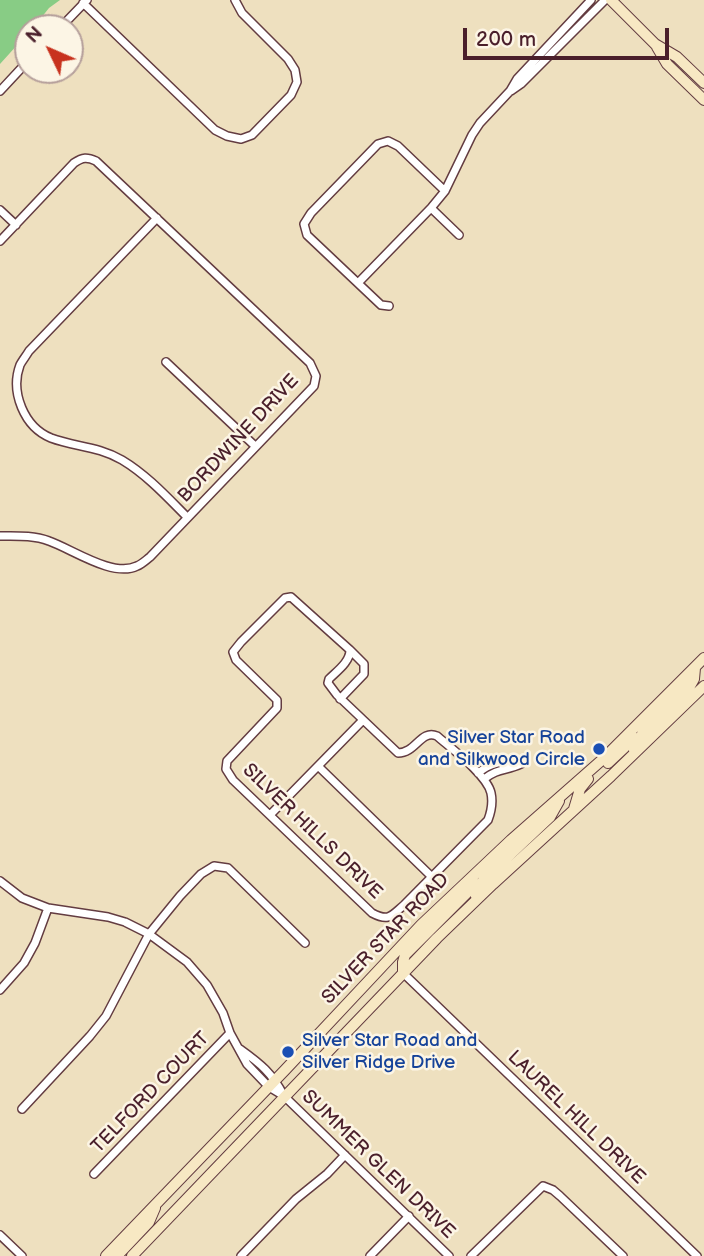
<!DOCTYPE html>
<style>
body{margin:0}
#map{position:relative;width:704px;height:1256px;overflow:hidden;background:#eee0bf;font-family:"Balsamiq Sans",sans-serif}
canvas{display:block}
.north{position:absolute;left:14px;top:14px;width:70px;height:70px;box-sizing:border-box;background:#fcf5e5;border:2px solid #b59f9b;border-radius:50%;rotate:314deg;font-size:19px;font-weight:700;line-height:28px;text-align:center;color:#4a1f2b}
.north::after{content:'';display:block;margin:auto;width:24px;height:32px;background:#c8321e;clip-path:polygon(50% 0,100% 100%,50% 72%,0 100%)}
.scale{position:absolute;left:463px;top:28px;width:206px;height:32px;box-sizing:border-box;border:4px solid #4a1f2b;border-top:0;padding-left:9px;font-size:21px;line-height:24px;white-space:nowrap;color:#4a1f2b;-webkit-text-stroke:5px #fcf5e5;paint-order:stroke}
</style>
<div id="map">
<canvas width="704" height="1256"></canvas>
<div class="north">N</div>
<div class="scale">200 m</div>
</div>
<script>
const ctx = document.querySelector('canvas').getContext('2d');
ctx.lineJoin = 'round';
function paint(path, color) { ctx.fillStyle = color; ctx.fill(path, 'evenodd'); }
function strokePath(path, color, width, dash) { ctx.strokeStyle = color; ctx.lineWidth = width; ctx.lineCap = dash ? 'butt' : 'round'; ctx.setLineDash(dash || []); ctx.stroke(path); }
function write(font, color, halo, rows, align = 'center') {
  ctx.font = font + ' "Balsamiq Sans",sans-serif'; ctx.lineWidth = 5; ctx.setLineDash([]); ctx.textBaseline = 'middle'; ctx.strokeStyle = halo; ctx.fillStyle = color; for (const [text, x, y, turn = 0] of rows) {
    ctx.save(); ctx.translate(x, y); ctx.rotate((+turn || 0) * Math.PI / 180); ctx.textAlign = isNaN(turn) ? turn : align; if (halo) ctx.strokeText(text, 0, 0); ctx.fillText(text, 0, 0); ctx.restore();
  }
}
paint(new Path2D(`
 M0,0h60l-11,8 -16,20h-5v5l-28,31z`), '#88cc85');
const street = new Path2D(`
 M83,3l132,127 12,6 14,3 11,-4 39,-40 6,-13 -2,-12 -7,-11 -46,-46 -7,-13
 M60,28l27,-28
 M0,91l28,-30
 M511,91l10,-7 84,-84
 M431,208l28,27
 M0,210l16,15
 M157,218l-128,133c-3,5 -7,10 -9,14 -10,27 4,62 31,73 24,9 47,8 71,22 25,15 45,37 65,57
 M0,241l74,-78c9,-6 13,-6 22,-2l214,202 6,13 -2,10 -164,171c-4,3 -8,7 -13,9 -24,12 -65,-17 -88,-25 -15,-6 -33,-5 -49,-5
 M358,283l73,-75 14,-17 27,-56 8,-12 30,-32 7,-12 74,-79
 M389,306l-8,-1 -74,-70 -3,-11 7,-11 67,-69 10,-3 10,5 47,45
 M166,362l89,84
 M291,597l59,53c0,12 -13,21 -21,29l-1,4 9,12 61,58c18,0 23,-24 39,-17 15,13 50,39 54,57 2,9 0,19 -3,27l-84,85c-13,11 -15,17 -32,8l-139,-133 -7,-11 1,-8 50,-53v-8l-41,-40 -3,-8 8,-10 44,-44z
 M340,699l24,-25v-10l-14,-14
 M318,766l114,111
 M478,773c14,-11 26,-13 43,-9
 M484,779c14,-11 22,-8 37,-15
 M270,815l93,-95
 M0,881l22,17 26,10 60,9 17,5 24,12 38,28 20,23 16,28 7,20 17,31 22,23 15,9 165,160
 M403,973l294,283
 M0,990l24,-27 11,-20 13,-35
 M240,1049c21,15 32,24 44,47
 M22,1109l68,-73 16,-20 43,-82 31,-38 21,-22 13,-8 14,2 77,75
 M94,1174l136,-141
 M0,1235l22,21
 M241,1256l55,-57 31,-25 18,-19
 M370,1256l39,-40
 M471,1256l72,-70 10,4 7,6 63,60`);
const secondary = new Path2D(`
 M611,0l44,44 22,13 27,26
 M657,47l10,17 37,36
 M634,750l8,-16 48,-48 4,-7 1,-11
 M608,763l17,-16 7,-12
 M574,809l6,-20 8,-10
 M476,896l7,-16 67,-63 9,-16
 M403,973v-11l2,-7 62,-62 6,-15
 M106,1256l179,-186 136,-145 90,-85 92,-81 101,-101
 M117,1256l32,-34 6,-14
 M132,1256l305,-318 56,-54 118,-108 93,-90`);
strokePath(street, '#633c41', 10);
strokePath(secondary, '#633c41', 12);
strokePath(street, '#fff', 7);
strokePath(secondary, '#f7e8c3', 10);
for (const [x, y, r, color] of [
 [599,749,7,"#1a4fb4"],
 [288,1052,7,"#1a4fb4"]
]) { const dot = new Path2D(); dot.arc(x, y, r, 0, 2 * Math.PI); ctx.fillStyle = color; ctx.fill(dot); strokePath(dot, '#fcf5e5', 2.5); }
write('19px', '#4a1f2b', '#fcf5e5', [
 ["BORDWINE DRIVE",239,439,-47],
 ["SILVER HILLS DRIVE",312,832,44],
 ["SILVER STAR ROAD",386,939,-46],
 ["TELFORD COURT",151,1093,-46],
 ["LAUREL HILL DRIVE",576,1118,44],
 ["SUMMER GLEN DRIVE",378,1165,44]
]);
write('19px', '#164399', '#fcf5e5', [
 ["Silver Star Road",585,738],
 ["and Silkwood Circle",585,760],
 ["Silver Star Road and",302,1041,"left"],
 ["Silver Ridge Drive",302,1063,"left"]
], 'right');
</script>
